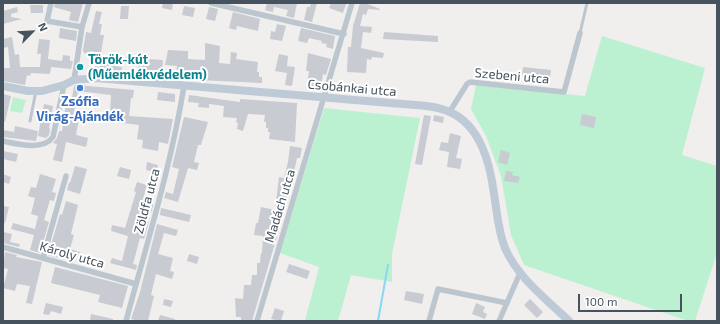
<!DOCTYPE html>
<meta charset="utf-8">
<style>
body{margin:0}
#map{position:relative;width:720px;height:324px;overflow:hidden;background:#f1eeee;font-family:"Exo 2",sans-serif}
canvas{display:block}
.frame{position:absolute;inset:0;border:4px solid #46525d;pointer-events:none}
.north{position:absolute;left:12px;top:12px;width:40px;height:40px;-webkit-text-stroke:3px #fff;paint-order:stroke;rotate:66deg;font-size:11px;font-weight:700;line-height:16px;text-align:center;color:#46525d}
.north::after{content:'';display:block;margin:auto;width:14px;height:18px;background:#46525d;clip-path:polygon(50% 0,100% 100%,50% 72%,0 100%)}
.scale{position:absolute;left:578px;top:294px;width:104px;height:18px;box-sizing:border-box;border:2px solid #46525d;border-top:0;padding-left:5px;font-size:12px;line-height:14px;white-space:nowrap;color:#46525d;-webkit-text-stroke:3px #fff;paint-order:stroke}
</style>
<div id="map">
<canvas width="720" height="324"></canvas>
<div class="frame"></div>
<div class="north">N</div>
<div class="scale">100 m</div>
</div>
<script>
const ctx = document.querySelector('canvas').getContext('2d');
ctx.lineJoin = 'round';
function paint(path, color) { ctx.fillStyle = color; ctx.fill(path, 'evenodd'); }
function strokePath(path, color, width, dash) { ctx.strokeStyle = color; ctx.lineWidth = width; ctx.lineCap = dash ? 'butt' : 'round'; ctx.setLineDash(dash || []); ctx.stroke(path); }
function write(font, color, halo, rows, align = 'center') {
  ctx.font = font + ' "Exo 2",sans-serif'; ctx.lineWidth = 4; ctx.setLineDash([]); ctx.textBaseline = 'middle'; ctx.strokeStyle = halo; ctx.fillStyle = color; for (const [text, x, y, turn = 0] of rows) {
    ctx.save(); ctx.translate(x, y); ctx.rotate((+turn || 0) * Math.PI / 180); ctx.textAlign = isNaN(turn) ? turn : align; if (halo) ctx.strokeText(text, 0, 0); ctx.fillText(text, 0, 0); ctx.restore();
  }
}
paint(new Path2D(`
 M602,36l103,32 -23,87 35,11v87l-22,68h-7l-164,-56 -13,-30 -10,-59 -15,-40 -15,-27 5,-24 109,11z
 M13,97l13,3 -4,13 -12,-2z
 M324,108l96,10 -28,136v28l-41,-7 -13,46h-33l14,-54 -39,-14z`), '#bbf1d0');
strokePath(new Path2D(`
 M378,321l10,-56`), '#86d9f0', 2);
paint(new Path2D(`
 M55,3h28l-5,19 -9,-2 2,-8 -17,-5z
 M163,3h10l-1,7 -10,-2z
 M267,3h30l-3,15 -8,-2 2,-6 -14,-3 -1,5 -8,-2z
 M311,3h6l-5,19 -8,-2 3,-13h3z
 M331,3l15,1 -3,9 -14,-5z
 M360,3h5l15,6v1l-12,-1 -2,6 -3,-1 -3,12 12,1 -1,6 -8,-1 -2,16 23,5 -1,5 -11,-1 -1,3 -4,-1 -1,14 -19,-1 1,-25h3l2,-21z
 M30,5h13v8h-12z
 M121,6h8l-1,13h-8z
 M184,6l11,2 -2,9 -11,-2z
 M17,7l1,5 -7,2v3l11,2 -19,5v-13z
 M209,7l9,2 -3,12 -9,-2z
 M96,11l6,1 -3,12h3l-2,11h4l-3,18 -11,-2 -1,3 -5,-1 -1,-3 3,-18 5,1z
 M233,12l27,7 -2,12 -21,-5 -1,4 -7,-2z
 M277,24l9,2 -4,15 -12,-2 1,-8 4,1z
 M60,28l17,3 -1,10 -17,-3z
 M301,28l34,8 -2,13 -7,-2 1,-3 -6,-1 1,-2 -13,-3 -2,5 -9,-2z
 M384,32l54,4v6l-55,-3z
 M12,37l3,18 4,-1 1,13h20l1,-13h-4l2,-15 11,1 -2,19 14,2 1,-6 7,1v5h3l-2,8 -20,-2 -1,7 -19,-1 -1,3 -3,-1 -2,10 -22,-4v-13h7l-2,-21 -5,1v-9z
 M205,43l15,3 -1,17 11,1 1,-12 6,1 -1,6 22,3 -1,10h2v5h3v6l-86,-4 1,-13 -12,-1 3,-15 20,1v8l17,1z
 M308,53l23,6 -5,16 -3,-1 -2,14 -14,-1 2,-16h-3z
 M279,54l9,2 -1,10 8,1 -3,19 -7,-1 2,-12 -12,-2z
 M139,56l10,1v2l14,1 -1,17h-8v-4l-16,-1z
 M100,60l15,1v5l7,1 -1,8 -27,-3 1,-6 5,1z
 M523,67l28,3 -1,8 -28,-3z
 M76,85l58,5 -1,8h-2l-2,18 44,3 -5,25 -9,-2 -1,9 -16,-3 1,-8 -6,-1 2,-14 -16,-2v-8l-13,-1 1,-19 -33,-4 -5,26 6,2 -3,16 12,3 -2,9 -20,-5 -4,20 -9,-2 4,-16 -4,-1 4,-5 2,-7h3l5,-35 5,2 2,-12z
 M158,92l17,2v8l-18,-2z
 M3,94l8,2 -6,26h-2z
 M189,95l51,7v-3l57,4 -2,39 -26,-3 1,-7h-2v-4h-2v-6h-2l1,-7 -17,-1 -5,17 -6,-2 1,-6 -2,-1 1,-4 -14,-1 1,-11 -15,-2v4l-11,-1 1,-4 -11,-1z
 M44,104l9,2 -4,22 1,1 -1,6 -3,3 -8,-2z
 M582,114l14,3 -2,11 -14,-3z
 M424,115l7,1 -9,49 -7,-1z
 M434,115l10,2 -1,6 -10,-2z
 M184,117l24,5 -7,23h-3l-4,17 5,1 -2,7 -9,-2 -10,34 -14,-4 2,-6 7,2 6,-25 -7,-2z
 M15,126l23,5 -2,10 -33,-4v-7l11,2z
 M450,133l11,3 -5,22 6,1 -2,10 -13,-2 2,-15 -10,-2 2,-8 7,1z
 M290,146l12,2 -2,10h-3l-7,33 -2,-1 -5,28h-2l-3,15 -26,88h-11v-4h-5l-1,-19 8,1 1,-14h7l1,-10h5v-12h3l1,-10h1l1,-17 -9,-1 2,-12h2l3,-16 14,3 4,-33 5,1 4,-16z
 M501,150l9,3 -3,12 -9,-3z
 M3,151l15,3 -2,8 -13,-3z
 M147,162l11,3 -2,7 -10,-2z
 M75,166l12,3 -7,25 -13,-4 2,-8 1,1z
 M120,167l11,3 -2,9 -12,-3z
 M506,171l7,1 -1,3 8,2 -2,6 -14,-2z
 M3,174l8,3 -2,7 -6,-2z
 M40,174l16,5 -4,13 4,1 -2,8 -4,-1 -6,20 5,2 -9,31 -10,-3 4,-15 -23,-6 2,-6 22,6 3,-13 -7,-2 4,-16 -7,-2 3,-9 5,1z
 M137,182l10,3 -4,14 10,3v4l-2,7 -11,-3 -2,9 11,3 -5,17 -4,-1 -7,26 4,1 -1,5 -26,-7 2,-5 10,3 6,-25 -17,-5 1,-6 13,3 11,-36 -2,-1z
 M66,201l12,4 -7,29 3,1 -4,14 10,3 -2,5 -20,-3 -1,4 -9,-3 12,-41 2,1z
 M3,206l6,1 -4,16h-2z
 M161,208l30,7 -2,7 -29,-7z
 M157,224l21,6 -2,6 -12,-3 -6,21 15,4 -3,13 4,1 -2,7 -16,-5 -5,21 3,1 -6,25h-10l-7,-2 9,-27z
 M3,232l9,2 -2,8 10,2 -1,3 -16,-4z
 M5,252l12,3 -1,2 26,5 -10,42 -6,-1 4,-17 -13,-2 -2,7 -12,-3 5,-19 -5,-1z
 M189,254l10,3 -2,7 -10,-3z
 M289,264l21,7 -3,8 -21,-7z
 M55,267l73,19 -6,22 -24,-6 2,-7 -49,-12z
 M406,291l18,3 -2,10 -18,-4z
 M164,299l9,2 -2,6 -8,-2z
 M530,299l13,13 -6,6 -13,-13z
 M46,303l17,4 -2,7 -10,-3 -2,4 -6,-1z
 M476,303l9,4 -2,5 4,2 -2,5 -13,-5z
 M275,308l9,3 -3,10 -10,-2z
 M91,314l22,5v2h-23z
 M160,315l15,4v2h-17z`), '#c8cbd1');
strokePath(new Path2D(`
 M580,33l7,-30
 M30,121l6,-30`), '#bcc6ce', 3);
strokePath(new Path2D(`
 M51,3l-4,18 35,6
 M211,3l133,31
 M74,80l8,-53 7,-24
 M450,111l17,-27 3,-2 94,10 16,-59
 M3,141c14,3 40,10 50,-4l11,-52
 M3,247l133,37
 M43,258l23,-82
 M126,321c21,-78 45,-155 58,-235
 M257,321l95,-318
 M429,321l9,-32 69,14
 M499,321l21,-48`), '#bcc6ce', 5.5);
strokePath(new Path2D(`
 M3,86l25,5h14l22,-6 10,-5 22,-2 294,25c19,2 42,1 60,9 31,14 40,52 44,82 3,18 4,37 11,54 13,30 41,51 64,73`), '#becad6', 8);
for (const [x, y, r, color] of [
 [80,67,4,"#0f9aa8"],
 [80,88,4,"#3f7fe0"]
]) { const dot = new Path2D(); dot.arc(x, y, r, 0, 2 * Math.PI); ctx.fillStyle = color; ctx.fill(dot); strokePath(dot, '#fff', 1.5); }
write('bold 13px', '#0d838f', '#fff', [
 ["Török-kút",88,60],
 ["(Műemlékvédelem)",88,75]
], 'left');
write('13px', '#46525d', '#fff', [
 ["Szebeni utca",512,76,5],
 ["Csobánkai utca",352,88,5],
 ["Zöldfa utca",147,201,-75],
 ["Madách utca",280,206,-73],
 ["Károly utca",72,255,16]
]);
write('bold 13px', '#366cbe', '#fff', [
 ["Zsófia",80,102],
 ["Virág-Ajándék",80,117]
]);
</script>
